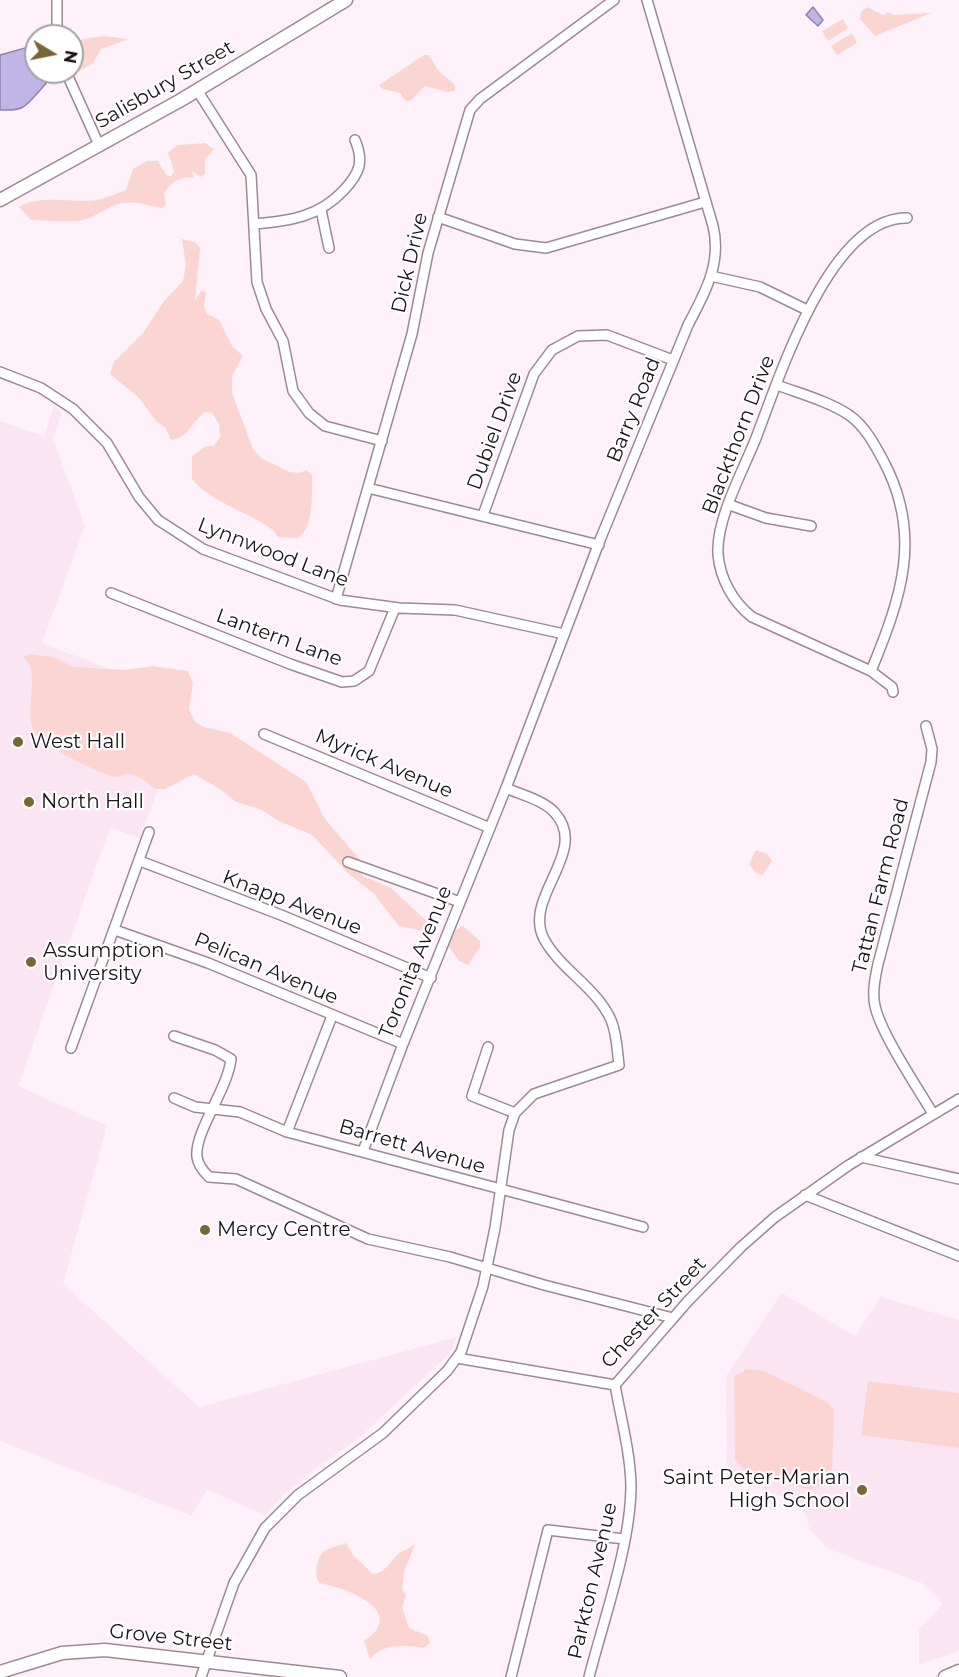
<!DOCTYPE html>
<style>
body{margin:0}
#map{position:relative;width:959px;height:1677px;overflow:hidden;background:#fef1f9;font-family:Montserrat,sans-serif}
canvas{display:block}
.north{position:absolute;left:24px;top:24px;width:60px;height:60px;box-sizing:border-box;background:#fff;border:2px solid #a4a1a3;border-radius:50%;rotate:100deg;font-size:16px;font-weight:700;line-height:24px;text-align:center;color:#1b1318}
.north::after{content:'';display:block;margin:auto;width:21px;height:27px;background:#786735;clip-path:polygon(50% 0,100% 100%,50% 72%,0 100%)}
</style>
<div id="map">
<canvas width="959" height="1677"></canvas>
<div class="north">N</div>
</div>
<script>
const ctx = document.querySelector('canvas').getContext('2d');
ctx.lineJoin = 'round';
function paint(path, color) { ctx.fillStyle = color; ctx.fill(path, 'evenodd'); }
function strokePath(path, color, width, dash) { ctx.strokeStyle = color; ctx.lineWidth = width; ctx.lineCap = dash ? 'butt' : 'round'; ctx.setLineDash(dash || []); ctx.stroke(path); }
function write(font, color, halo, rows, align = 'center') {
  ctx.font = font + ' Montserrat,sans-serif'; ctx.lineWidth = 4.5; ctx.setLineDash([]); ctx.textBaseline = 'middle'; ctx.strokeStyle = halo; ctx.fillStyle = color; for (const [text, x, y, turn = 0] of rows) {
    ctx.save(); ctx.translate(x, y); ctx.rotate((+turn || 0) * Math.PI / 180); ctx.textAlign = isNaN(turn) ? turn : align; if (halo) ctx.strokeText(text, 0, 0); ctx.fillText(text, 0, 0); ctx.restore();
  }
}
paint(new Path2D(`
 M54,405l8,6 -9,28 32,87 -43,117 149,57 -51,138 -30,-10 -92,258 89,40 -44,158 136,123 258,-70 -8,17 -90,84 -43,30 -32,26 -19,21 -58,-25 -16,26 -191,-75v-1020l44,15z
 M782,1293l73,43 26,-39 78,23v331l-40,14v-36l24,-25 -21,-21 -94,-34 -18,-19 -8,-26 -75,-28 -1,-100z`), '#fce5f3');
paint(new Path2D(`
 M867,7l16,8 5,-3 6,3 37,-2 -56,23 -15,-17 1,-7z
 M843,19l5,9 -20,13 -6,-10z
 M852,33l5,10 -20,12 -6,-9z
 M103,36l26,3 -28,10 -8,14 -14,8 -6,-21 2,-6 8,-5z
 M424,55h5l8,14 18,16v5l-7,2 -23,-6 -15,15h-4l-6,-8 -18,-4 -3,-4z
 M205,143l9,6 -9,10v15l-4,3 -9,-6 2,7c-12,-2 -25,4 -30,16l2,10 -3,4c-17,-2 -32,-10 -50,-2 -11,5 -19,11 -30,14 -17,3 -35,0 -52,0l-12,-13c22,-12 48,-5 71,-6 12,-1 25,-7 36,-11l7,-21 14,-8h11l8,14 5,1 3,-4 -6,-20 10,-7z
 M182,239l13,3 5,6 -5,53 6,-10 5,1 -2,15 3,7 12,6 13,26 11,10 -11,20v17l21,56 8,9 28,14 10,1 8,-3 5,5c0,17 2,53 -14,63l-20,-1c-8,-18 -68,-33 -86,-58v-23l14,-10h8l6,-9 -1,-13 -7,-11 -7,-1c-13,9 -17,26 -34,28l-6,-13 -8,-5 -18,-24 -29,-24 4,-12 29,-29 21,-32 19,-20 3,-16z
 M30,654l23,3 21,10 50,3 28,-4 36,5 5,12 -4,26 6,13 9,5 26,6 76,49 19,37 35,41 3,16 28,12 43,40 -1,5 -34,-7 -26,-33 -24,-19 -37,-39 -35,-15 -15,-10 -26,-8 -16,-13 -26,-15 -29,15h-10c-7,-6 -17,-15 -27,-15 -5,0 -9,4 -14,3 -14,-4 -70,-30 -78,-42 -15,-21 7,-65 -13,-78z
 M756,850l11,4 5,7 -10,15 -8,-5 -5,-7z
 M463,926l17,15v6l-12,18 -9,-4 -11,-16 7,-15z
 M747,1369l17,2 63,31 7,8 -2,66 -9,8 -13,6 -65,-19 -10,-11 -1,-84z
 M868,1381l91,12v55l-98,-13z
 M346,1543l7,12 20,19c12,-1 17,-12 24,-19 4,-4 12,-6 18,-11l-11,28 -2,17 4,6 -4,12 7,21 19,8 2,7 -6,5c-19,-3 -41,-5 -54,11l-6,-18c45,-29 -16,-53 -45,-58 -5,-9 -3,-30 9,-34 6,-3 12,-3 18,-6z`), '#fbd5d2');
const water = new Path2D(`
 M813,7l10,13 -5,6 -12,-11z
 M36,45v27h18c-1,4 -26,33 -31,35 -7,4 -15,3 -23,3v-55z`);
paint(water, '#c1b5e7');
strokePath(water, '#8f84a9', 1.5);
const minor = new Path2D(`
 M57,36v-36
 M66,72l33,73
 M197,90l54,85 6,107 9,27 17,32 10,50 16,22 16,13 57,15
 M321,210l8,38
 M438,217l77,27 31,4 159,-46
 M254,224c36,-3 65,-7 90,-34 16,-17 20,-29 11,-50
 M711,276l49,11 47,23
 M0,372l41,16 32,21 34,34 32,54 19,23 45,29 137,51 59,8 56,2 109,24
 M777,385c24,9 51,16 72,30 16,11 26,30 35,47 39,74 17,136 -13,209
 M368,488l231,57
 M730,505l36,13 45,8
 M483,515l51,-141 18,-24 26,-14 29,-1 66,25
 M111,593l179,71 52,18 12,-1 15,-10 26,-63
 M336,599l76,-265 16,-81 42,-143 10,-11 134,-99
 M893,692l-1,-5 -21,-16 -119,-54c-19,-15 -32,-38 -34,-63 -2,-35 25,-83 38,-116 23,-59 73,-221 151,-220
 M926,726l6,23 -1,13 -53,202c-3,14 -6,28 -3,42 6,28 43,82 58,108
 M264,734l226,94
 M140,861l141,54 150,63
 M348,862l112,40
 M115,930l93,33 195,81
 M174,1036l41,14 16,9c-3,30 -37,73 -34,98 1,8 6,14 12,20l27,2 132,60 82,18 94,28 129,33
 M488,1047l-16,49 43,17
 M71,1048l78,-216
 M174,1098l21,9 45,5 47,20 356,95
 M287,1132l45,-116
 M363,1151l40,-107 103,-256
 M861,1157l98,22
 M805,1195l154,61
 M457,1358l158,27
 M615,1385l73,-84 53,-54 34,-30 74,-52 110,-66
 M201,1677l33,-94 31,-55 33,-33 85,-62 64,-62 14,-19 22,-66 12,-58 14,-98 6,-17 19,-19 85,-29c-2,-15 -2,-31 -8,-45 -14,-32 -51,-51 -67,-81 -22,-42 46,-87 11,-126 -11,-13 -34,-18 -49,-25l94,-248 88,-215c17,-32 34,-62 25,-99l-66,-226
 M511,1677l37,-147 76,9
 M589,1677c15,-59 42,-133 42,-192 -1,-34 -10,-66 -16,-100`);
const major = new Path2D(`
 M0,200l181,-100 165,-100
 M0,1672l62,-19 43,-3 235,27
 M945,1677l14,-6`);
strokePath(minor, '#9c8995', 12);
strokePath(major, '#9c8995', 15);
strokePath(minor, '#fff', 9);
strokePath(major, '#fff', 12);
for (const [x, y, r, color] of [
 [18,742,6,"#786735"],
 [29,802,6,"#786735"],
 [31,962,6,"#786735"],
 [205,1230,6,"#786735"],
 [862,1490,6,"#786735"]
]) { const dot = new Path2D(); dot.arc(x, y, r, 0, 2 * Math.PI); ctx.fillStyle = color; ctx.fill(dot); strokePath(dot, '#fff', 2); }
write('20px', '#1b1318', '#fff', [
 ["Salisbury Street",165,85,-30],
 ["Dick Drive",410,263,-77],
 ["Barry Road",634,410,-68],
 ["Dubiel Drive",495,431,-70],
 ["Blackthorn Drive",739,435,-69],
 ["Lynnwood Lane",273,553,21],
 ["Lantern Lane",279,638,20],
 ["Myrick Avenue",384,764,23],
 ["Tattan Farm Road",881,886,-76],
 ["Knapp Avenue",292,903,21],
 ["Toronita Avenue",416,962,-68],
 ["Pelican Avenue",266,969,23],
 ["Barrett Avenue",412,1147,16],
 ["Chester Street",654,1313,-47],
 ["Parkton Avenue",593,1581,-77],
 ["Grove Street",171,1638,6]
]);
write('20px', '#1b1318', '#fff', [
 ["West Hall",30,742],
 ["North Hall",41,802],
 ["Assumption",43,951],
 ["University",43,974],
 ["Mercy Centre",217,1230],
 ["Saint Peter-Marian",850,1478,"right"],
 ["High School",850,1501,"right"]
], 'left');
</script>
